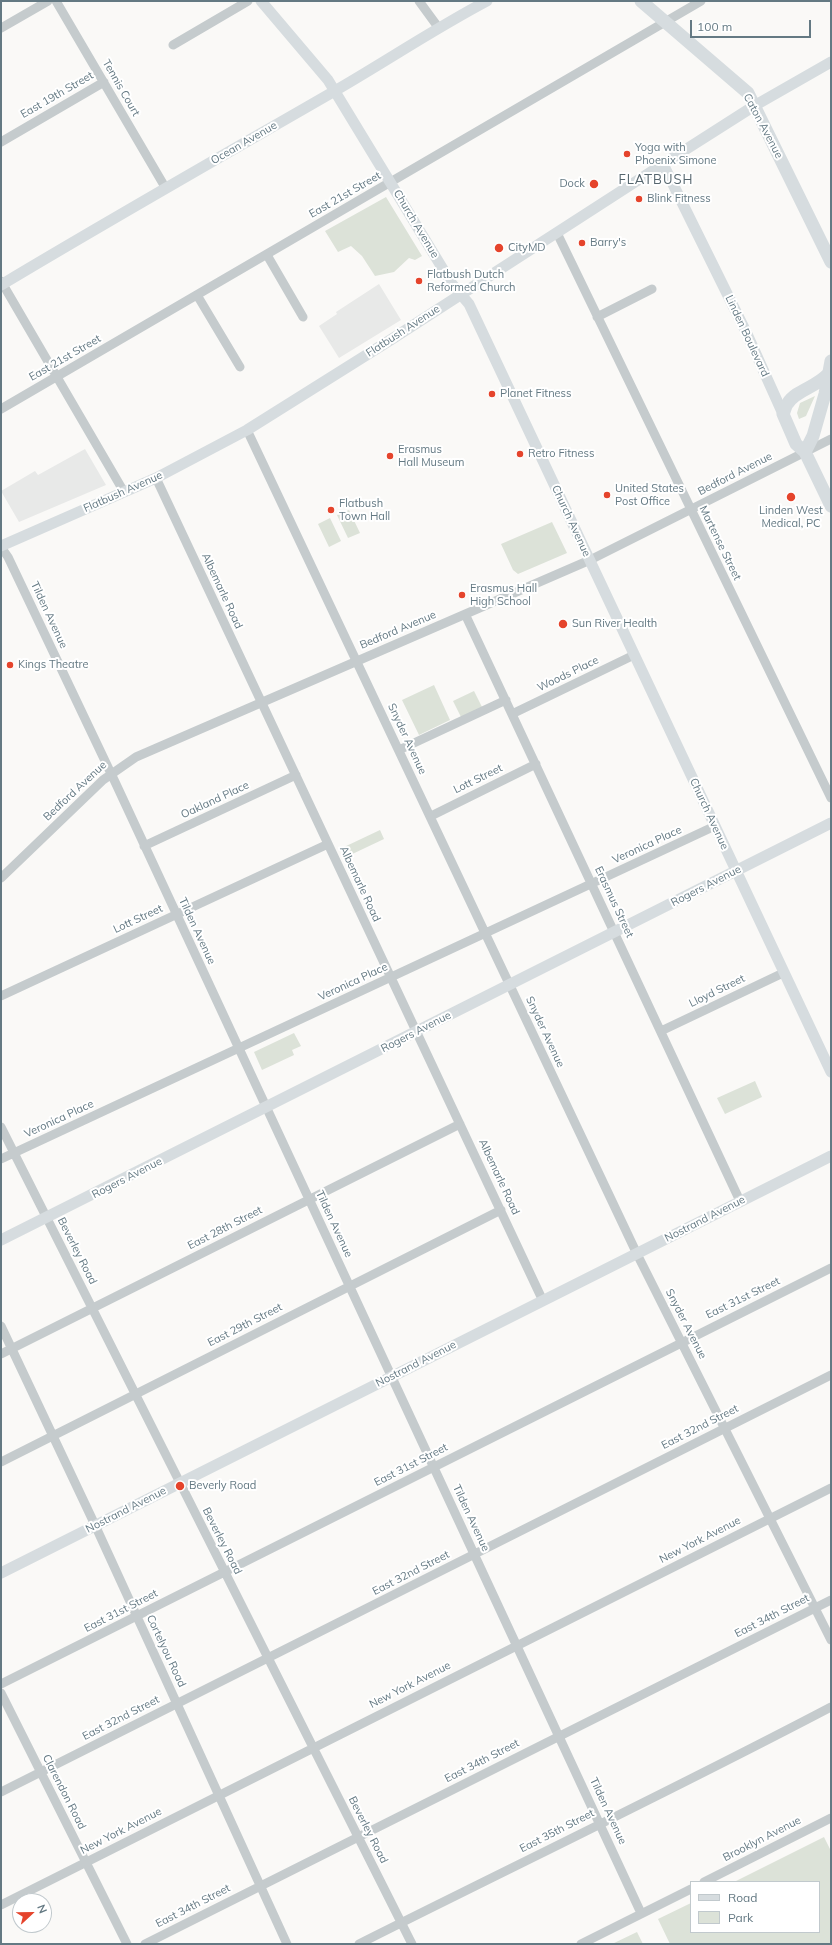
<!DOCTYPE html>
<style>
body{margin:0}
#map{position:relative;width:832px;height:1945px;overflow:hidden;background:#faf9f7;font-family:Mulish,sans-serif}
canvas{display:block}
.frame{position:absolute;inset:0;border:2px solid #647983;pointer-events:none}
.legend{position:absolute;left:690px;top:1881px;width:130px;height:52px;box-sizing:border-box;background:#fff;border:1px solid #c1c9cd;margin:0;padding:5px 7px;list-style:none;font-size:12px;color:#647983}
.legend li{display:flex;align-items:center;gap:8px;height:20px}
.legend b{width:20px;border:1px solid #c1c9cd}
.north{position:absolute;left:12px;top:1893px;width:40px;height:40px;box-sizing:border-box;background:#fff;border:1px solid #c1c9cd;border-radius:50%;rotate:68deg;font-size:11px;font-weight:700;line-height:16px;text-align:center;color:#647983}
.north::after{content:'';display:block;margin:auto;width:14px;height:18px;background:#e5442c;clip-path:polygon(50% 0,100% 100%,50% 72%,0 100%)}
.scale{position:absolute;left:690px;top:20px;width:121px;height:18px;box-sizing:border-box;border:2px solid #647983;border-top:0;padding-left:5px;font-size:12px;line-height:14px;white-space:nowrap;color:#647983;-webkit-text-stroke:3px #fff;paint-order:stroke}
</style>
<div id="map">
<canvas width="832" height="1945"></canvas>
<div class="frame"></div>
<ul class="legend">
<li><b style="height:5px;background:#d6dcdf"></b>Road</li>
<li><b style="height:11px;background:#dce2d8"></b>Park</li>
</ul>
<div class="north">N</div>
<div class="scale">100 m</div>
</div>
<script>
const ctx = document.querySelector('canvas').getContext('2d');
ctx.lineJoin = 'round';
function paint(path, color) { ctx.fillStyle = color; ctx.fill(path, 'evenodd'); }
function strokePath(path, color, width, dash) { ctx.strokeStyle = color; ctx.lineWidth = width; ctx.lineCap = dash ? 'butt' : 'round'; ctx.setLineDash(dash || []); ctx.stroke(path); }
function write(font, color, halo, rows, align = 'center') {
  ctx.font = font + ' Mulish,sans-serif'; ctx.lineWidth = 4; ctx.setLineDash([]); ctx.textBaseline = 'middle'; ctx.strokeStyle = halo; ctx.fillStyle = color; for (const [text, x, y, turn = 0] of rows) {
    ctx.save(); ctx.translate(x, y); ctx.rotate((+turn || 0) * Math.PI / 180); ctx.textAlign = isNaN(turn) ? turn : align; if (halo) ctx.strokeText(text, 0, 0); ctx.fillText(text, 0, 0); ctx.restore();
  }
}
paint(new Path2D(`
 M379,284l22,36 -62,38 -20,-32 18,-12 -1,-2z
 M85,449l21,36 -87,37 -18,-31 34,-20 3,4z`), '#e8e9e8');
paint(new Path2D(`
 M386,197l36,59 -7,4 -6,-2 -15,14 -19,4 -13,-20 -11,-10 -13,6 -13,-21z
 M815,396l-9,20 -7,3 -2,-6 3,-10z
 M349,510l11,23 -12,5 -11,-23z
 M330,518l11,23 -12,6 -11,-23z
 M552,522l15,31 -49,21 -5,-4 -12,-26z
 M434,685l16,35 -31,15 -17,-35z
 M474,691l8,16 -21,10 -8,-16z
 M380,830l4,9 -38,18 -4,-9z
 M294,1033l7,13 -9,4 2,5 -32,15 -8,-18z
 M755,1081l7,16 -37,17 -8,-16z
 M824,1837l7,14v93h-161l-12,-25 33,-16v29h128v-50h-85z
 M637,1932l6,12h-31z`), '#dce2d8');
strokePath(new Path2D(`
 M56,1l109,186
 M419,1l19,26
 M1,28l47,-27
 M173,45l75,-44
 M1,142l103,-60
 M557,233l274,565
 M267,255l36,62
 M1,281l123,211
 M197,295l43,72
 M597,317l55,-28
 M1,409l700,-408
 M247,430l390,824 194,386
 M156,478l387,823
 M1,547l7,10 108,227 525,1129
 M465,614l275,587
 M512,714l122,-59
 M399,750l107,-50
 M431,816l105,-52
 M144,846l152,-71
 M1,878l102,-98 33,-23 454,-197 241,-121
 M1,996l327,-152
 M661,1031l122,-58
 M1,1127l411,817
 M1,1159l714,-333
 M1,1326l94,199 192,419
 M1,1354l459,-230
 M1,1462l500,-252
 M1,1684l830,-416
 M1,1693l126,251
 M1,1792l830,-417
 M704,1882l127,-64
 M1,1905l830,-417
 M145,1944l686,-344
 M359,1944c157,-79 316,-155 472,-237
 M581,1944l110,-55`), '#c5cbcd', 9);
strokePath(new Path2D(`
 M261,1l67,79 124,204 17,20 362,768
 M663,164l84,170 36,80
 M1,285c110,-66 221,-129 332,-193 52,-30 101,-63 154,-91
 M1,546l155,-68 91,-48 145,-91 271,-175 91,-58 77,-44
 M1,1240l830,-417
 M1,1573l830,-417`), '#d6dcdf', 11);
strokePath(new Path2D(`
 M641,1l107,92 83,169
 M828,374c-11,13 -32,16 -40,29 -3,3 -3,8 -5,11l13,30 9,8 26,54
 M805,452l8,-16 12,-42 6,-33`), '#d6dcdf', 13);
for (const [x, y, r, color] of [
 [627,154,4,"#e5442c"],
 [594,184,5,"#e5442c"],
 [639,199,4,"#e5442c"],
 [582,243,4,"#e5442c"],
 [499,248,5,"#e5442c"],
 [419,281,4,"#e5442c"],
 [492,394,4,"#e5442c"],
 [520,454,4,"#e5442c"],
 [390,456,4,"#e5442c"],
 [607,495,4,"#e5442c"],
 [791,497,5,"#e5442c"],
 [331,510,4,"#e5442c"],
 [462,595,4,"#e5442c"],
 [563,624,5,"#e5442c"],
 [10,665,4,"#e5442c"],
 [180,1486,5,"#e5442c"]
]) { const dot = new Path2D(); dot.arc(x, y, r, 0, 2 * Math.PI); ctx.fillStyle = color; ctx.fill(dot); strokePath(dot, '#fff', 1.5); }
write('11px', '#647983', '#fff', [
 ["Tennis Court",121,88,60],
 ["East 19th Street",57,95,-30],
 ["Caton Avenue",763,126,62],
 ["Ocean Avenue",244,143,-30],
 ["East 21st Street",345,195,-30],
 ["Church Avenue",416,224,59],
 ["Flatbush Avenue",403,331,-33],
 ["Linden Boulevard",747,336,65],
 ["East 21st Street",65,358,-30],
 ["Bedford Avenue",735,474,-27],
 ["Flatbush Avenue",123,492,-24],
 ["Church Avenue",571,521,65],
 ["Martense Street",720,543,64],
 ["Albemarle Road",222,591,65],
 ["Tilden Avenue",49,615,65],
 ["Bedford Avenue",398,630,-23],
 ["Woods Place",568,674,-26],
 ["Snyder Avenue",407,739,65],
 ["Lott Street",478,779,-26],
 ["Bedford Avenue",75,791,-43],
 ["Oakland Place",215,800,-25],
 ["Church Avenue",709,814,65],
 ["Veronica Place",647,845,-25],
 ["Albemarle Road",360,884,65],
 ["Rogers Avenue",706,886,-27],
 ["Erasmus Street",614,902,65],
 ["Lott Street",138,919,-25],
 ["Tilden Avenue",197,931,65],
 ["Veronica Place",353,982,-25],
 ["Lloyd Street",717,991,-26],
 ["Rogers Avenue",416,1032,-27],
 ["Snyder Avenue",545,1032,65],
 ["Veronica Place",59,1119,-25],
 ["Albemarle Road",499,1177,65],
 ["Rogers Avenue",127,1178,-27],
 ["Nostrand Avenue",705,1219,-27],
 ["Tilden Avenue",334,1224,65],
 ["East 28th Street",225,1228,-27],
 ["Beverley Road",77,1251,63],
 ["East 31st Street",743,1298,-26],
 ["Snyder Avenue",686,1324,63],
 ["East 29th Street",245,1325,-27],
 ["Nostrand Avenue",416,1364,-27],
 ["East 32nd Street",700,1427,-27],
 ["East 31st Street",411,1465,-27],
 ["Nostrand Avenue",126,1510,-27],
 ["Tilden Avenue",471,1518,65],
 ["New York Avenue",700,1540,-27],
 ["Beverley Road",222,1541,63],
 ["East 32nd Street",411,1573,-27],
 ["East 31st Street",121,1611,-27],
 ["East 34th Street",772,1616,-27],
 ["Cortelyou Road",166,1651,65],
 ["New York Avenue",410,1685,-27],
 ["East 32nd Street",121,1718,-27],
 ["East 34th Street",482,1761,-27],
 ["Clarendon Road",64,1792,63],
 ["Tilden Avenue",608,1811,65],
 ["Beverley Road",368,1830,63],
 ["New York Avenue",121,1831,-27],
 ["East 35th Street",557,1831,-27],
 ["Brooklyn Avenue",762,1839,-27],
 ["East 34th Street",193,1906,-27]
]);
write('11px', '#647983', '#fff', [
 ["Yoga with",635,148],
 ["Phoenix Simone",635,161],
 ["Dock",585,184,"right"],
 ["Blink Fitness",647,199],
 ["Barry's",590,243],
 ["CityMD",508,248],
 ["Flatbush Dutch",427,275],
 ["Reformed Church",427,288],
 ["Planet Fitness",500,394],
 ["Erasmus",398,450],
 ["Hall Museum",398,463],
 ["Retro Fitness",528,454],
 ["United States",615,489],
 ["Post Office",615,502],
 ["Flatbush",339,504],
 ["Town Hall",339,517],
 ["Linden West",791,511,"center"],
 ["Medical, PC",791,524,"center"],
 ["Erasmus Hall",470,589],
 ["High School",470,602],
 ["Sun River Health",572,624],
 ["Kings Theatre",18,665],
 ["Beverly Road",189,1486]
], 'left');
ctx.letterSpacing = '1px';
write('13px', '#56666e', '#fff', [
 ["FLATBUSH",656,180]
]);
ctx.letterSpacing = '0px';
</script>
